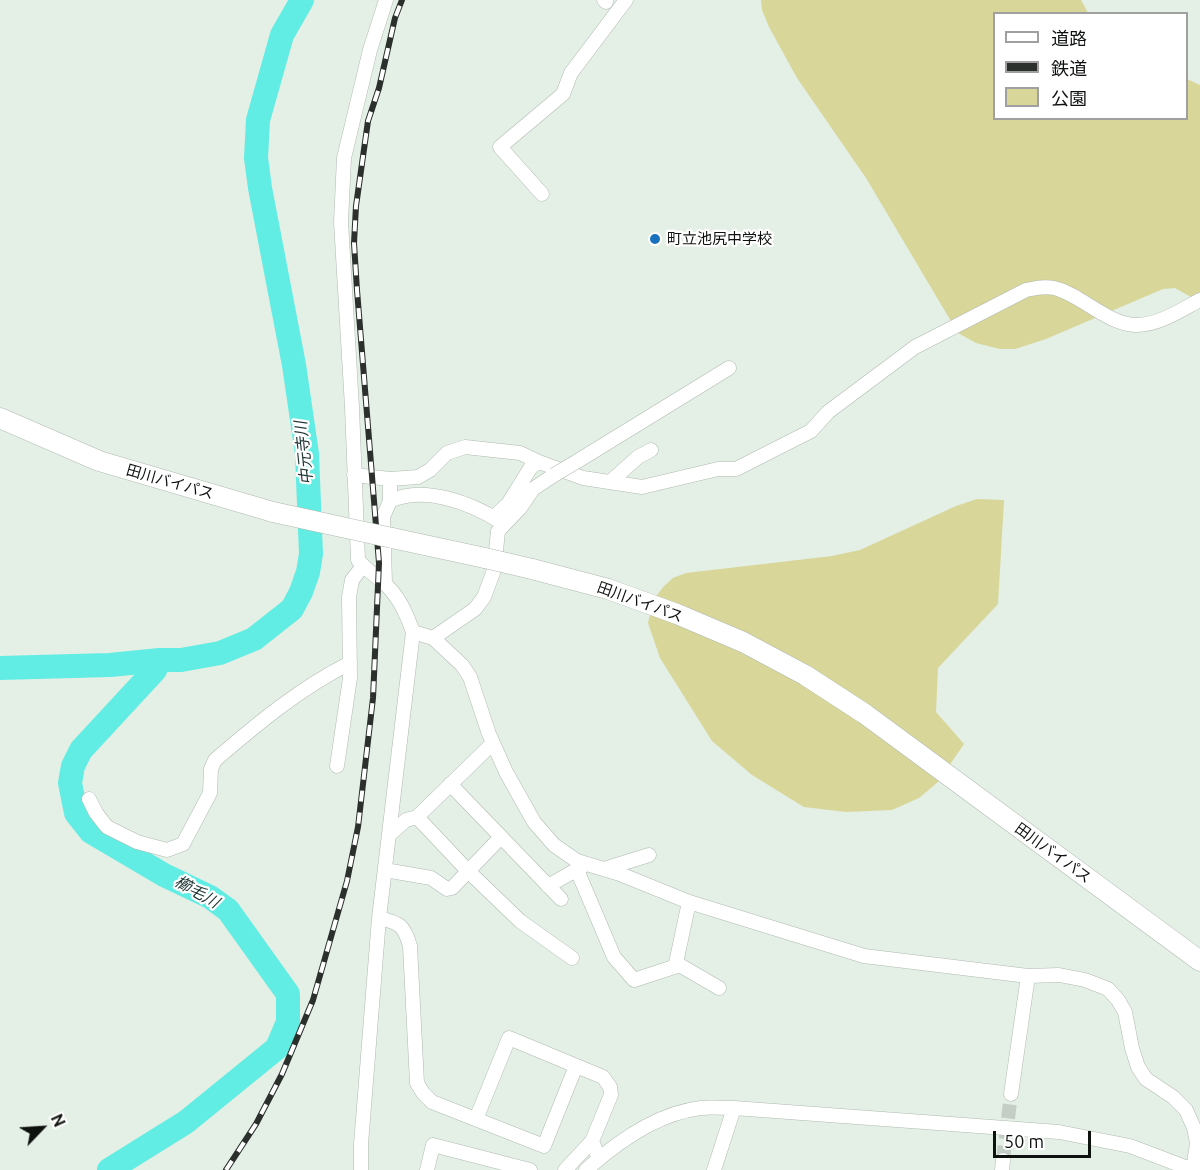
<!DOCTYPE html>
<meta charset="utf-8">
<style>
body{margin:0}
#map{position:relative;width:1200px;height:1170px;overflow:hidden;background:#e4efe5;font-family:Ubuntu,"Noto Sans JP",sans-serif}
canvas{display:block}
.legend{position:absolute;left:993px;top:12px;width:195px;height:108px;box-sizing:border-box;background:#fff;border:2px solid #9fa09f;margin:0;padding:8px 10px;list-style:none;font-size:18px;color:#0e120f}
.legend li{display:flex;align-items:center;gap:12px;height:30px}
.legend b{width:30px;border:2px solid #9fa09f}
.north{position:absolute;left:12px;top:1098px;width:60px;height:60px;-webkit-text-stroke:4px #fff;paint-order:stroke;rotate:65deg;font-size:16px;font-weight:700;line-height:24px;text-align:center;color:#0e120f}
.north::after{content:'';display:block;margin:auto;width:21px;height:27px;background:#0e120f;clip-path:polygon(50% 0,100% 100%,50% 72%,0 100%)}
.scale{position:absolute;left:993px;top:1131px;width:98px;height:27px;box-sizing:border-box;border:3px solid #0e120f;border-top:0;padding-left:8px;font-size:18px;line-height:21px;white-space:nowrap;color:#0e120f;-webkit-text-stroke:4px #fff;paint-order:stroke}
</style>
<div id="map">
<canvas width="1200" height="1170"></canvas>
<ul class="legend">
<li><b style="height:8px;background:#fff"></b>道路</li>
<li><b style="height:8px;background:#2b302c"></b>鉄道</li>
<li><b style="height:16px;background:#d8d699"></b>公園</li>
</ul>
<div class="north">N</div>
<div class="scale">50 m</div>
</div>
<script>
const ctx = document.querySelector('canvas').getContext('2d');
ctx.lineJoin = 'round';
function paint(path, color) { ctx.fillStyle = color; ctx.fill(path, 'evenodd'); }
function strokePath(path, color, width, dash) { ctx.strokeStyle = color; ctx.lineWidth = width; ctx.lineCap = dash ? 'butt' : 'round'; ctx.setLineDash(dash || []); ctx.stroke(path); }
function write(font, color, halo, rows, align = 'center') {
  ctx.font = font + ' Ubuntu,"Noto Sans JP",sans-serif'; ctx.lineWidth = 4.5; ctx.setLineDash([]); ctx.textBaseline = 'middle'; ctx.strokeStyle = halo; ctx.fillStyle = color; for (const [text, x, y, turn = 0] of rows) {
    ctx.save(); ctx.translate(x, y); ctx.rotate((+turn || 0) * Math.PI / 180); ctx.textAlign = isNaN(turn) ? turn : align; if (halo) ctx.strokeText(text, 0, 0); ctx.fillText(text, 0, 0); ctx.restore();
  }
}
paint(new Path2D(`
 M761,0h320l7,13 -94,1v104h192l1,-39 13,6v217l-25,-14 -12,1 -117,50 -31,10h-15l-24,-6 -18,-10 -92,-155 -69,-100 -28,-51 -7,-17z
 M977,499l27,1 -6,104 -60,64 -2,44 28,32 -26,38 -19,16 -27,12 -46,2 -42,-5 -52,-32 -40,-34 -52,-83 -12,-35 3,-13 6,-15 7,-9 9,-8 13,-5 146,-17 28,-6 96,-44z`), '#d8d699');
strokePath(new Path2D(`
 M0,668l110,-3 50,-5h21l39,-7 34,-14 38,-30 9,-17 7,-20 3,-18 -4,-100 -13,-89 -34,-177 -4,-30 2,-38 24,-85 20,-35
 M109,1170l77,-48 91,-74 11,-26v-28l-60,-84 -18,-13 -46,-22 -73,-43 -15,-19 -6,-30 3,-17 8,-16 74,-80 5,-10`), '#61ede3', 24);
strokePath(new Path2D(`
 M1003,1160l8,-66`), '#c4cec5', 14, [14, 7]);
const minor = new Path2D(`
 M604,0l2,2
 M542,194l-42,-47 63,-53 8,-21 55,-73
 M576,462l153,-94
 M354,475l36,4
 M610,482l28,-25 13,-7
 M390,501v-22l28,-2 12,-7 17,-17 18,-6 55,6 19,9
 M494,517l14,-13 23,-37 8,-5 44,16 59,9 76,-18h18l75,-38 17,-19 87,-65 111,-57c10,-2 18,-4 28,-2 26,6 53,36 81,37 22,1 46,-15 65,-25
 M385,583l-2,-66 7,-16c34,-16 81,2 111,21
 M413,632l20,6 29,27 8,12 19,57 17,38 28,50 20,23 23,16 43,13 69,28 175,54 164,20 31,-1 26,5 23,9 10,11 7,12 7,36 6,19 8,12 27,18 13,13 8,18 3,15 -4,27
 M433,638l42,-29 9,-12 10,-27 4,-39 22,-23 13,-19 21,-14
 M493,743l-76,74 50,53 53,51 52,37
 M337,766l13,-88 -1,-81 3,-17 11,-14
 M450,784l111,115
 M89,799l7,14 11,14 30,15 30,8 16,-6 27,-51 1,-24 4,-9c42,-36 85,-72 135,-97
 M389,835l17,-15 11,-3
 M604,869l45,-14
 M385,870l46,8 16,11 5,-1 49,-51
 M577,870l37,87 20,23 46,-15
 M548,886l35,-20
 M689,902l-13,61 43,25
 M379,918c21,5 25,7 31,28l7,137 6,10 9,9 112,44 32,-80
 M1011,1094l17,-118
 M476,1119l33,-81 94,39 7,10 1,8 -19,46 7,18
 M361,1170v-26l18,-226 34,-286c-7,-19 -14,-36 -30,-50 -8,-7 -18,-13 -25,-22l-6,-153 -11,-185 3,-64 26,-108 16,-50
 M427,1170l6,-25 97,25
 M565,1170l27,-29
 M586,1170c31,-28 72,-57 115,-62 10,-1 22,0 33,0l325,24 71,14 63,24
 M714,1170l20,-62
 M1002,1170l1,-10`);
const highway = new Path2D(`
 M0,418l99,43 174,51
 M392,538l93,20
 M532,569l76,20 69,25 66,28 62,33 60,39 335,247`);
strokePath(minor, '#b0bab1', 15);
strokePath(highway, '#b0bab1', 21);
strokePath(minor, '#fff', 14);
strokePath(highway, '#fff', 20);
const rail = new Path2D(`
 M226,1170l30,-46 26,-50 31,-74 34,-119 11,-54 15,-129 6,-135 -22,-273 -3,-47 2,-37 12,-85 11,-33 16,-70 7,-18`);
strokePath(rail, '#2b302c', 6);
strokePath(rail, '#fff', 4, [11]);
const minorBridge = new Path2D(`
 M554,475l22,-13`);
const highwayBridge = new Path2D(`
 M273,512l119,26
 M485,558l47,11`);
strokePath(minorBridge, '#b0bab1', 15, []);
strokePath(highwayBridge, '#b0bab1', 21, []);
strokePath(minorBridge, '#fff', 14);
strokePath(highwayBridge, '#fff', 20);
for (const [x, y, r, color] of [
 [655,239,6,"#1971be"]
]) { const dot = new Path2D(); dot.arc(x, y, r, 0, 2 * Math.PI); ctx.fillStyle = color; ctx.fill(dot); strokePath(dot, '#fff', 2); }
write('15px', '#0e120f', '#fff', [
 ["町立池尻中学校",667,239]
], 'left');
write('15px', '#0e120f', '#fff', [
 ["田川バイパス",170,482,16],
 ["田川バイパス",640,602,20],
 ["田川バイパス",1053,853,36]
]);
write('italic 16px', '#1c3432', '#fff', [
 ["中元寺川",304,453,-96],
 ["櫛毛川",197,892,30]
]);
</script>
